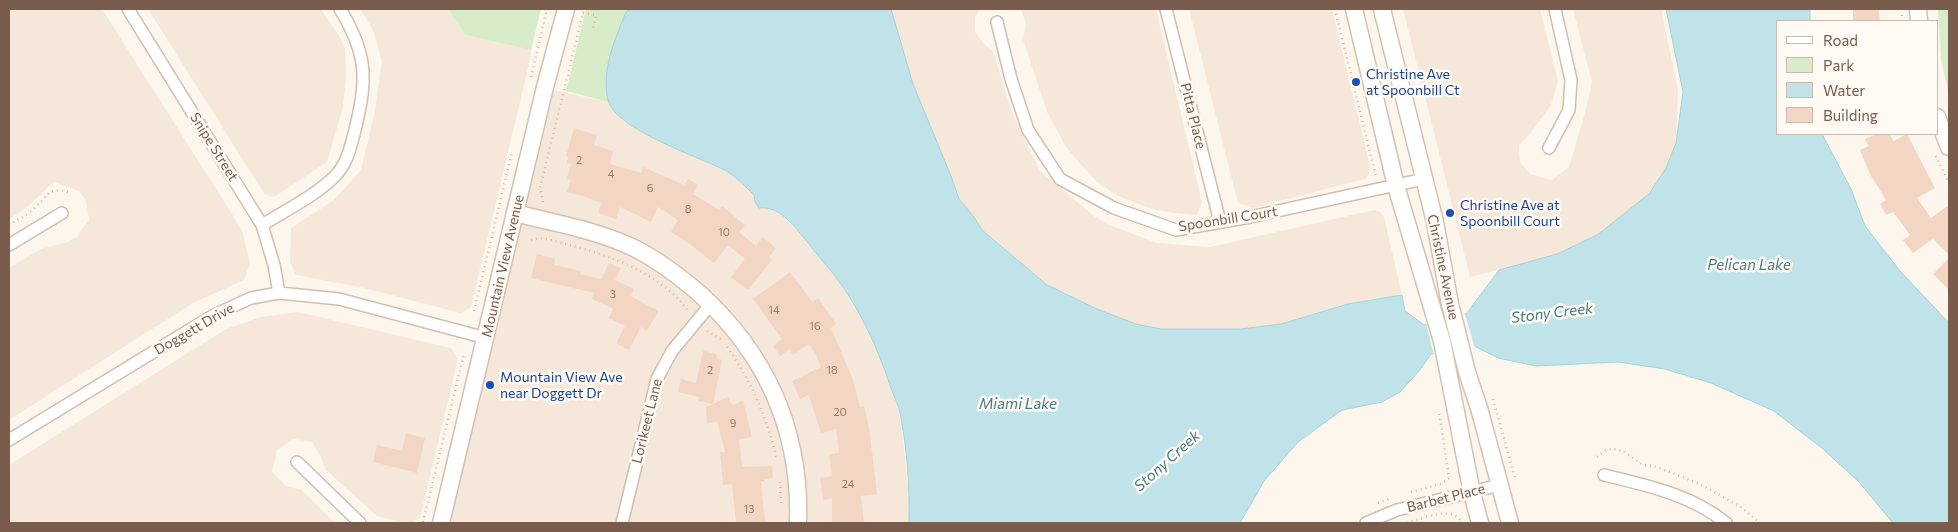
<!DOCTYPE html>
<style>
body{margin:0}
#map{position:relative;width:1958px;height:532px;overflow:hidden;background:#fdf6ec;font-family:Commissioner,sans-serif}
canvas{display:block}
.frame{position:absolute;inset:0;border:10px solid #7a5c4d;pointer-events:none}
.legend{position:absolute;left:1776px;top:20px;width:162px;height:115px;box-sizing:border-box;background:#fffaf3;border:1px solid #cabbb1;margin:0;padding:6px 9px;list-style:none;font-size:15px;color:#7a5c4d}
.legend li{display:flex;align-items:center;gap:10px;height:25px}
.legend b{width:25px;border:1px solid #cabbb1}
</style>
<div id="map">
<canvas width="1958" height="532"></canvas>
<div class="frame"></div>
<ul class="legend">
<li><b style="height:6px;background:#fff"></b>Road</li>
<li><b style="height:14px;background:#d8ecc9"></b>Park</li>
<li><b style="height:14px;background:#bfe3e8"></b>Water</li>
<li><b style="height:14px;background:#f3d5c3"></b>Building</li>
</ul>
</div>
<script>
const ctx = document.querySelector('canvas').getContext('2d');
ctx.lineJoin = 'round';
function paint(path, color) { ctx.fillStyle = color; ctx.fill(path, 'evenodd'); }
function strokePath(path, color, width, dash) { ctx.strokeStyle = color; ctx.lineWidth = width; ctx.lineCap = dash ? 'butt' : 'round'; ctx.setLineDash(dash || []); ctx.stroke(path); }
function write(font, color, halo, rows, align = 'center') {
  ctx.font = font + ' Commissioner,sans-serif'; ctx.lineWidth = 5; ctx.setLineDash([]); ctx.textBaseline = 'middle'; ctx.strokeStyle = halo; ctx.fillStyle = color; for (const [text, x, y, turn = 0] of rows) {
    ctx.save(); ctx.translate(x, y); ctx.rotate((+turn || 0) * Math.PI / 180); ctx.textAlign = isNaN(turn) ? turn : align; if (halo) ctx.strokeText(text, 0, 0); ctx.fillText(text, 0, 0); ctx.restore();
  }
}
paint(new Path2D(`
 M9,9h93l140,221 8,33 -6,17 -51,23 -184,117v-152l32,-19 27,-7 9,-6 12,-16 -3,-19 -7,-10 -25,-9 -28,26 -17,11z
 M148,9h173l19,28 5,12 1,27 -3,31 -16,55 -53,35 -9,-2z
 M360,9h88l17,26 66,15 -1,10 -59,247 -10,6 -97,-25 -68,-13 -6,-13 1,-34 43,-28 27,-30 14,-60 7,-49 -9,-31z
 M891,9h89l-5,8v15l9,12 9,7 19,62 28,58 54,45 13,8 50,19 53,4 164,-37 6,2 4,5 18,78 -54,9 -67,20 -40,5h-80l-25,-5 -39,-15 -50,-24 -65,-55 -8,-13 -15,-18 -8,-23 -38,-92z
 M1021,9h135l46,193 -5,13 -22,-2 -23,-4 -34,-13 -21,-14 -13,-14 -18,-21 -19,-35 -24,-72 3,-16z
 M1189,9h143l38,157 -1,8 -4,5 -112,29 -15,-5z
 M1403,9h137l18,72 -7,24 -21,29 -11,11 1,17 10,12 22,6 17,-13 16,-54 7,-31 -19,-73h88l17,81 -2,53 -10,25 -17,26 -52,41 -40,19 -34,10 -53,13z
 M549,89l59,13 15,19 21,13 86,39 24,22 1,7 18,7 12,8 20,22 31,38 24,39 23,48 16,48 6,46 5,48 -1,17h-108l-21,-125 -97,-123 -163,-66z
 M517,218l115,35 72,51 50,59 30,74 10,86h-344z
 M298,312l153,36 7,11 -38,159 -8,5h-7l-28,-7 -51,-46 -6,-15 -8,-13 -18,-3 -17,11 -5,22 14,14 16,4 33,33h-326v-58l217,-136 35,-12z`), '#f5e8da');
paint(new Path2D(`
 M448,9h93l-10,41 -66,-15z
 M586,9h46l-6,3 -20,66 2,24 -42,-11z
 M1938,9h11v86l-8,-35z`), '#d8ecc9');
const water = new Path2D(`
 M632,9h259l22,75 38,92 8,23 15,18 8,13 65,55 50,24 39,15 25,5h80l40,-5 67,-20 54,-9 3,16 19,14 43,-12 32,-43 58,-16 40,-19 52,-41 17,-26 10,-25 7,-51 -17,-83h144v12h-33v113h45l29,55 14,37 35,45 49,52v200h-56l-34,-41 -36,-33 -49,-38 -63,-28 -46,-14 -47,-7 -82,4 -38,-8 -24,-12 -43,8 -12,17 -19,21 -18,10 -40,8 -44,32 -34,39 -24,42h-331c1,-36 -2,-74 -9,-110 -2,-8 -6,-17 -9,-25 -13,-39 -31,-79 -56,-112 -8,-11 -18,-21 -26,-32 -13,-15 -28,-39 -50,-36l-4,-6 -1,-7c-8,-8 -17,-17 -26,-23 -27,-15 -113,-42 -120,-72 -7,-31 7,-60 18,-88z`);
paint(water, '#bfe3e8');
strokePath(water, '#a5d3da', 1);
paint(new Path2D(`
 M1464,311l11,38 -41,7 -8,-34z`), '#fdf6ec');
paint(new Path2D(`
 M1853,9h26l1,12h-27z
 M574,128l23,7 -3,10 19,6 -3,13 31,9 2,-6 41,18 4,-6 10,6 -5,9 26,16 3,-4 23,19 -6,7 17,14 7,-9 13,11 -7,9 3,3 -24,30 -17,-13 14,-18 -17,-14 -14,18 -23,-18 -20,-13 7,-12 -20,-13 -7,15 -31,-15 -4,12 -18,-6 3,-10 -20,-8v1l-14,-4 4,-12 -4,-1 4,-15 -4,-1 1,-6 -2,-1z
 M1876,134h14l3,7 14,-7 28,54 -18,10 14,20 18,-13v50l-16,-16 -20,14 -10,-13 7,-5 -17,-23 -7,3 -6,-11 6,-4 -16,-26 -10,-24 9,-4 -4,-7z
 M537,254l18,5 -1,6 27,6 -1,3 21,5 8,-16 12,5 -6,12 19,9 -3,7 27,15 -11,20 -6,-4 -12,23 -13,-7 9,-17 -16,-8 4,-9 -21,-10 2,-6 -63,-15z
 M1949,258v32l-16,-16z
 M790,272l22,30 6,-4 18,26 -5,4 22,52 7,27 4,-1 5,21 8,67 -16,2 3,27h-32v-25l-9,2 -3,-22 12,-2 -3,-22 10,-1 -3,-24 -15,4 -12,-38 -9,4 -8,-18 29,-14 -5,-13 -7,-10 -16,11 -4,-6 -9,7 -7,-10 9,-7 -29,-40z
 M703,351l14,3 -1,4 6,2 -9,44 15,-7 4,8 11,-4 9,36 -13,3 3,27 30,-1 1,12 -9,1v2h-3l4,42h-29l-4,-39 -9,1 -3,-33h5l-8,-31 -10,3 -1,-17 7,-3 -15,-3 1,-4 -21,-5 3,-13 15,4z
 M406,433l19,5 -8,35 -44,-11 4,-17 25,6z`), '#f3d5c3');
const street = new Path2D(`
 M128,9l134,216 12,40 5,28
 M1166,9l54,213
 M997,22l14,57 17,51 32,49 54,29 62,22 74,-13 174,-38
 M1549,148l20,-38 2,-30 -16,-71
 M262,225c24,-15 55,-30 74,-50 11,-12 14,-26 18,-41 13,-52 15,-78 -14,-125
 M9,245l53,-32
 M9,440l205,-125 37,-17 28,-5 60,6 147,39
 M297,462l63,61
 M1604,475c42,10 88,20 122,48
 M622,523l35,-144 15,-28 39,-47
 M1366,523l31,-13 103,-25`);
const secondary = new Path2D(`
 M1354,9l42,177 46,155 30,152 8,30
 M1382,9l53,213 15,82 17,68 12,36 31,115
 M1918,9l1,12
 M1937,117l12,30
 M515,213c39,10 81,17 117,34 25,12 47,29 68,47 68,62 101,138 98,229
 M441,523l104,-436 21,-78`);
strokePath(street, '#d1beb0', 14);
strokePath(secondary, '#d6c0b0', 19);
strokePath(new Path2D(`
 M1335,9l41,168
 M583,13l13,2 -3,15
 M1902,21v-6
 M531,77l16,-68
 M1936,156l13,27
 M543,202l-3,-14 44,-179
 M9,225c8,-5 16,-9 23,-15 15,-11 14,-24 36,-18
 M531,240c11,-4 23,1 34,4 42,10 98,30 123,67
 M474,311l38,-159
 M707,331l15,9
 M727,347c26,37 39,69 50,113
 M1493,399l22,79
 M1597,457l9,-7 7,-1 10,2 20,14 14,2 43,17 41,23 19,16
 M780,482l1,22
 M1411,492l30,-8 8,-6 -10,-67
 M1378,503l11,-4
 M423,522l41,-168
 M1407,523c15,-4 46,-19 55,0`), '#d9b8a5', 2.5, [1, 4]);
strokePath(street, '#fff', 11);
strokePath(secondary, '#fff', 16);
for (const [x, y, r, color] of [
 [1356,82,5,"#1a4fb4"],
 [1450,213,5,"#1a4fb4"],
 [490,385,5,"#1a4fb4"]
]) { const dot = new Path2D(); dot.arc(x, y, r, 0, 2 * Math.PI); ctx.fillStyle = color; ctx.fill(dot); strokePath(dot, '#fffaf3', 2); }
write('11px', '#987a6a', null, [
 ["2",579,160],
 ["4",611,174],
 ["6",650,188],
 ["8",688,209],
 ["10",724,232],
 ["3",613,294],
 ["14",774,310],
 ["16",815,326],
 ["2",710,370],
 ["18",832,370],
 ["20",840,412],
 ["9",733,423],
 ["24",848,484],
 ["13",749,509]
]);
write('14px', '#164399', '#fffaf3', [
 ["Christine Ave",1366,74],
 ["at Spoonbill Ct",1366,90],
 ["Christine Ave at",1460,205],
 ["Spoonbill Court",1460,221],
 ["Mountain View Ave",500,377],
 ["near Doggett Dr",500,393]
], 'left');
write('14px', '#7a5c4d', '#fffaf3', [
 ["Pitta Place",1193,116,76],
 ["Snipe Street",214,147,58],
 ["Spoonbill Court",1228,219,-9],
 ["Mountain View Avenue",503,266,-77],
 ["Christine Avenue",1443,267,78],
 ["Doggett Drive",194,329,-30],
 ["Lorikeet Lane",647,421,-76],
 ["Barbet Place",1446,498,-14]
]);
write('italic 15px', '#437c86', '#fffaf3', [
 ["Pelican Lake",1749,265],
 ["Stony Creek",1552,313,-7],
 ["Miami Lake",1018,404],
 ["Stony Creek",1167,461,-42]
]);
</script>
